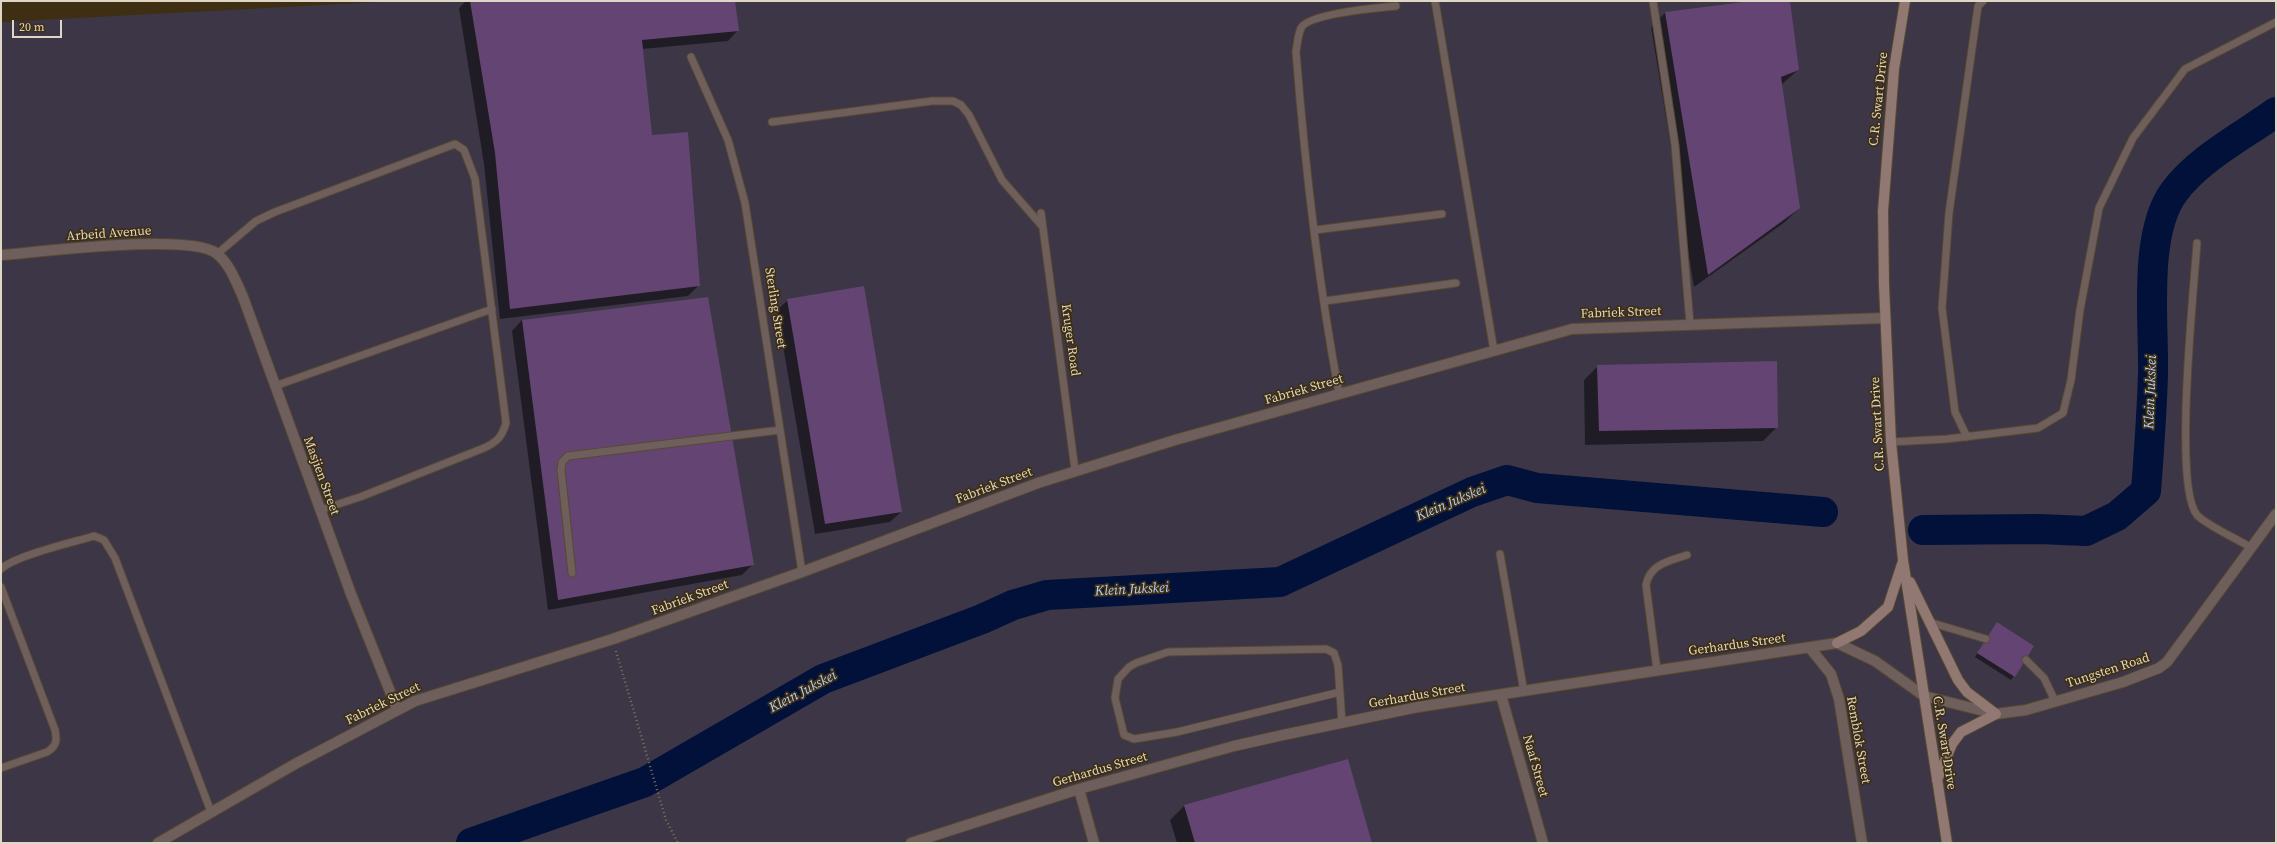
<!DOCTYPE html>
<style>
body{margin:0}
#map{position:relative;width:2277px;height:844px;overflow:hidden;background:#3e2f12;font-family:"Source Serif 4",serif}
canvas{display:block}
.frame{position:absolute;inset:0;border:2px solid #dfd6c5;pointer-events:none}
.scale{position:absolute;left:12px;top:20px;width:50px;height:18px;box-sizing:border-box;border:2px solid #dfd6c5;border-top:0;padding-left:5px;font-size:12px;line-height:14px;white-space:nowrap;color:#dfd6c5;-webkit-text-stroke:3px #3e2f12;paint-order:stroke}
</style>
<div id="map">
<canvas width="2277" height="844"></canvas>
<div class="frame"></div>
<div class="scale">20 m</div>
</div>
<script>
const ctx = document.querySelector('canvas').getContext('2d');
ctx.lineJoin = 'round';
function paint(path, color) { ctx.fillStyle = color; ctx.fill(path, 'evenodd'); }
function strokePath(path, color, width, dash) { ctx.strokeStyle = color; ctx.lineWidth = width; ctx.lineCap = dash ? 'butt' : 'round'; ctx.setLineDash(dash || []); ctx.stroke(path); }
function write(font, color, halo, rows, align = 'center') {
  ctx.font = font + ' "Source Serif 4",serif'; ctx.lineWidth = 3.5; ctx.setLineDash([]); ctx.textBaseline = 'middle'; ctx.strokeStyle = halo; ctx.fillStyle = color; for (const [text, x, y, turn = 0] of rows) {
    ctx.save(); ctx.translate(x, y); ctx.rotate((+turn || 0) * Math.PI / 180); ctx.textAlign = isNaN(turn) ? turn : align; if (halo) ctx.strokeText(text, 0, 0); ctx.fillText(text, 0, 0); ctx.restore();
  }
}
paint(new Path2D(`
 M398,1h1878v842h-2275v-821z`), '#3c3647');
paint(new Path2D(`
 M466,1h268l4,29 -10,11 -86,8 9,87 48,149 -11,11 -188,23 -16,-155 -25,-156z
 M1759,1h30l9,69 -17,15 18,123 -14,14 -91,65 -43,-260 14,-14z
 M788,300l113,212 -11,10 -75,12 -38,-224z
 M522,320l231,244 -11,11 -194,35 -36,-279z
 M1598,366l179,61 -14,14 -178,4 -1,-65z
 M1994,627l39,20 -22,33 -36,-23z
 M1184,806l187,37h-194l-7,-23z`), '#0007');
strokePath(new Path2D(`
 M1923,530l117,-1 46,2 31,-15 29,-25c3,-40 6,-79 7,-118 1,-51 -10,-139 21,-181 24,-33 69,-56 102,-80
 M471,843l174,-61 178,-103 159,-60 31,-14 34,-10 233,-13 192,-90 35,-12 30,8 286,24`), '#01113a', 30);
paint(new Path2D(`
 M470,1h265l4,30 -97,9 10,95 36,-3 12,154 -190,23 -15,-156z
 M1751,1h39l9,69 -18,7 19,131 -92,67 -43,-263z
 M864,286l38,226 -77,12 -38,-225z
 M708,297l46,268 -196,35 -36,-280z
 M1777,361l1,67 -179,3 -2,-66z
 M1997,622l37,24 -19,31 -38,-24z
 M1348,759l24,84h-177l-11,-38z`), '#644473');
const lane = new Path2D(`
 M1435,1l59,350
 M1653,1l22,144 15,179
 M691,57l37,83 17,63 57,369
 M772,122l160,-21h21l8,4 8,10 33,65 40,46
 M1041,213l34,257
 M1315,230l127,-16
 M2197,243c-3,45 -24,244 0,272 9,10 42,25 55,33
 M217,254l39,-33 19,-9 180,-68 9,6 11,29 31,244c-4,14 -9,19 -22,25l-124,49 -40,13
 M1325,301l131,-18
 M275,386l217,-77
 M1339,393c-21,-112 -34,-227 -43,-341 1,-7 2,-17 5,-24 8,-15 77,-20 95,-22
 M1967,437l-12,-25 -13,-104 7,-95 29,-207 5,-5
 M1891,442l56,-3 91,-11 25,-15 8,-33 9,-70 19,-102 34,-70 52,-69 91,-47
 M1500,554l24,138
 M1,569c13,-13 73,-27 93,-33l10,4 11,18 96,254
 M572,573l-11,-103 1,-8 6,-6 212,-26
 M1,587l54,143c2,10 2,16 -8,22l-46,16
 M1929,622l57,17
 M2026,660l18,18 11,23
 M1657,670l-11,-85c4,-21 23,-24 41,-30
 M1340,692l-163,40 -43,7 -10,-4 -9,-37 3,-19 11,-12 7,-4 32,-11 158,-3 8,4 4,12 4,58`);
const street = new Path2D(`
 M1,255c40,-3 188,-22 215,-2 14,11 20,29 27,44l108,297 46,115
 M1810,648l21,26 8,25 23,144
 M1501,695l42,148
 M1079,789l15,54
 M158,843l137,-79 120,-63 198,-62 189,-67 236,-89 137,-43 397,-111 313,-11
 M911,843l168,-54 155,-43 49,-11 135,-28 419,-64 38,18 49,35 72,18 30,-4 97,-28 36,-14 8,-6 109,-148`);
const secondary = new Path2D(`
 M1905,1l-11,68 -11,142 1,74 7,157 12,118 44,283
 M1910,582l48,98 9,12 29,22 -35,18 -9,12 -15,36
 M1837,643l24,-12 27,-24 14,-43`);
strokePath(lane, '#584a2f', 9);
strokePath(street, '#584a2f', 12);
strokePath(secondary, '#584a2f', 12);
strokePath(new Path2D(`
 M616,651l50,169 12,23`), '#7e7159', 2.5, [1, 3]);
strokePath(lane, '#6f5f5c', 7);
strokePath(street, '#6f5f5c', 10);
strokePath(secondary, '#917873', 10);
write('13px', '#dfd6c5', '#3e2f12', [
 ["C.R. Swart Drive",1879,99,-84],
 ["Arbeid Avenue",109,234,-4],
 ["Sterling Street",775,308,81],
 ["Fabriek Street",1621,313,-2],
 ["Kruger Road",1070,340,82],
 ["Fabriek Street",1304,390,-16],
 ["C.R. Swart Drive",1878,424,-93],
 ["Masjien Street",321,476,70],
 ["Fabriek Street",994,486,-21],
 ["Fabriek Street",690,598,-20],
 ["Gerhardus Street",1737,645,-8],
 ["Tungsten Road",2108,671,-18],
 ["Gerhardus Street",1417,696,-10],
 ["Fabriek Street",383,704,-26],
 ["Remblok Street",1858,740,80],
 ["C.R. Swart Drive",1944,743,81],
 ["Naaf Street",1535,766,74],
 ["Gerhardus Street",1100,770,-16]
]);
write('italic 14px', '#b4cdf9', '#3e2f12', [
 ["Klein Jukskei",2151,392,-88],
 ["Klein Jukskei",1451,503,-23],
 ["Klein Jukskei",1132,590,-3],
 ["Klein Jukskei",803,692,-28]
]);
</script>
